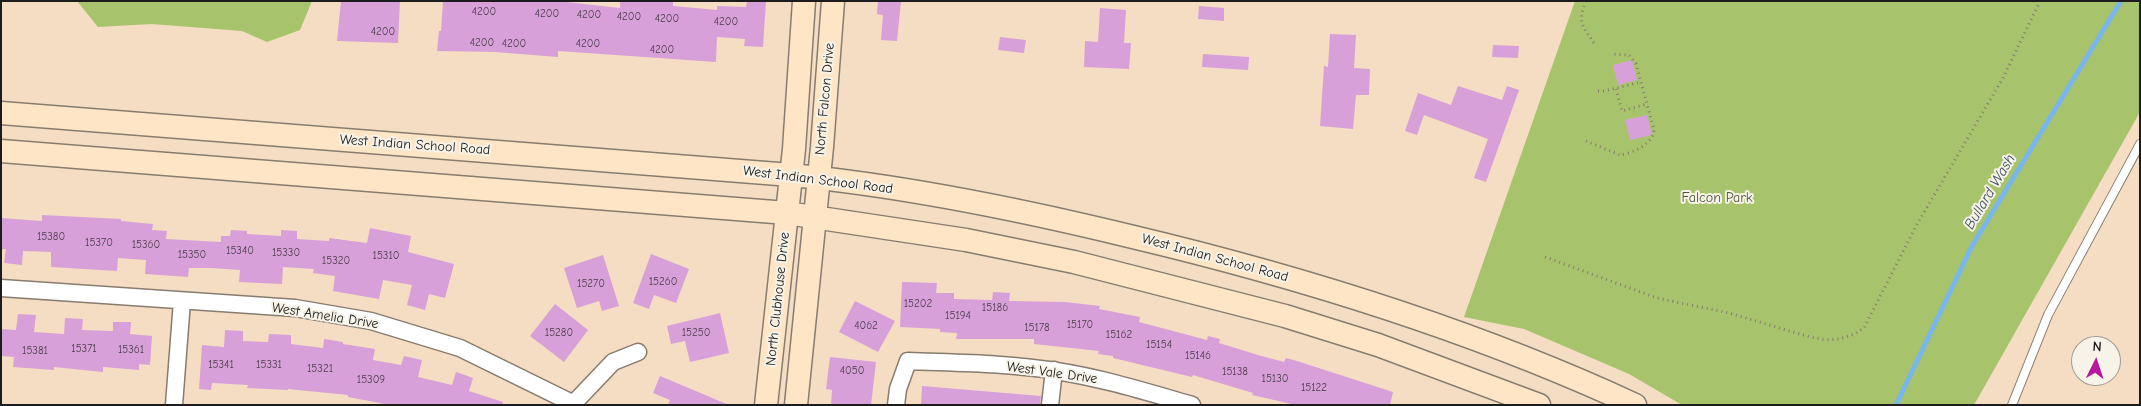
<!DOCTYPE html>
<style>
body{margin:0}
#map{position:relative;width:2141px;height:406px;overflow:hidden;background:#f4ddc2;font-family:"Comic Neue",sans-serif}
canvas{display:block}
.frame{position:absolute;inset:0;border:2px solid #1c1c1c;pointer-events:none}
.north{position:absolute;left:2071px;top:336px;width:50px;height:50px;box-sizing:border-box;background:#f7f3e8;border:1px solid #9f9d96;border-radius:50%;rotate:4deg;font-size:14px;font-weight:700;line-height:20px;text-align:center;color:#1c1c1c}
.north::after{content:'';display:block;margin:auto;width:18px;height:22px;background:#b5179e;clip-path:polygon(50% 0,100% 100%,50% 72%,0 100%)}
</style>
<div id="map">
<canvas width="2141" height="406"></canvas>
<div class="frame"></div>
<div class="north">N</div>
</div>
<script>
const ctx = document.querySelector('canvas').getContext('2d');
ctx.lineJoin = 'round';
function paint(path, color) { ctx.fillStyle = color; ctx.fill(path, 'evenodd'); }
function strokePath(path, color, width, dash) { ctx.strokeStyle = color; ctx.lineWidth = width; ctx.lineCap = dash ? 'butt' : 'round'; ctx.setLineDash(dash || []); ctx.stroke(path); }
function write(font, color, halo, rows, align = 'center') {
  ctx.font = font + ' "Comic Neue",sans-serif'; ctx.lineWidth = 4; ctx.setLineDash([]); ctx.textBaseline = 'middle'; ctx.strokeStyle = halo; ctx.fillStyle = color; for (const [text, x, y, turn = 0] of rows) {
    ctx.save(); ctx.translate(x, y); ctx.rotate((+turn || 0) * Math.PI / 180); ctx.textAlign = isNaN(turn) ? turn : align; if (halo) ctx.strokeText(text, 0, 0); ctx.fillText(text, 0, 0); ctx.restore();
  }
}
paint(new Path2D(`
 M77,1h235l-12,29 -33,12 -25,-11 -90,-7 -54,3z
 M1575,1h565v111l-166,293h-292l-53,-31 -105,-45 -60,-12z`), '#a7c46c');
strokePath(new Path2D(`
 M1896,405l76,-159 149,-245`), '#78b6eb', 5);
paint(new Path2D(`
 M341,1h59l-2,42 -61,-2z
 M443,1h115l62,7v-7h53v5l44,4v-4l29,1 1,-6h19l-3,46 -19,-1 1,-7 -28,-2 -1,25 -158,-11v6l-63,-5 -58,-1 2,-20h2z
 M878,1h23l-4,40 -16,-1 2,-25 -6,-1z
 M1199,6l25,2v13l-26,-2z
 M1100,8l26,2 -2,33h7l-2,26 -45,-2 1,-26 13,1z
 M1330,34l26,1 -2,33 16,1 -1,26h-13l-3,34 -33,-3 4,-60 4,1z
 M1000,37l26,3 -2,13 -26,-3z
 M1493,45l26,1 -1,12 -26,-1z
 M1203,54l46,3 -1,13 -46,-3z
 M1632,60l5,20 -19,5 -5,-20z
 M1458,86l44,14 5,-14 12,4 -33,92 -12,-4 14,-39 -64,-24 -7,20 -12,-4 13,-38 33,12z
 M1647,115l5,20 -22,5 -5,-20z
 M42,215l79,4v2l32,3 -1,6 15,1 -1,8 55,3v-6h9l1,-6 16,1v3l34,2v-6l16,1v8l32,2v-3l38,5 3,-15 41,8 -3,16 46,12 -9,34 -16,-4 -4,16 -18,-5 5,-20 -29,-5 -4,19 -46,-8 2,-15 -22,-3 1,-4 -31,-2 -1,17 -43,-2 1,-12 -29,-2h-22l-1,9 -43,-3 1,-14 -28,-2 -1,13 -66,-4v-15l-28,-1 -1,14 -18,-2 2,-14h-5v-31l41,3z
 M651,254l38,15 -13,34 -22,-8 -5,14 -16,-6z
 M603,255l16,51 -17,5 -3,-10 -22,7 -13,-40z
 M902,282l35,1 -1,10h18v6l38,1 1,-8 17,1 -1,8 56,1 35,4 -1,3 41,8 -1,5 68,18 1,-4 12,3 -1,4 39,12 26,7 2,-4 11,3 96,31 -3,13h-94l-44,-10 1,-2 -60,-18 -1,2 -79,-19v-2l-15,-2 1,-3 -65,-7v-5h-78l1,-6 -17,-1v-3l-40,-2z
 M855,301l40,20 -17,31 -39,-20z
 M555,304l33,26 -24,32 -34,-26z
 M720,313l9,40 -39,9 -5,-21 -14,3 -4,-18z
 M18,314l18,1 -2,17 30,2 1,-16 18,1 -1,11 31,1v-9h18l-1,12 22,2 -2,29 -11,-1v6l-36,-3v5l-49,-5v3l-41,-3 1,-10 -13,-1v-27l15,1z
 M225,330l18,1v10l25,1 1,-8 22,1v9l32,4 1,-9 19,3v2l32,5 -2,11 28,5 3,-9 18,4 -4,17 34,8 4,-13 17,6 -4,13 34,11 -1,3h-112l-42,-8v-2l-60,-6v1l-41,-2 1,-3 -36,-2 -1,7 -12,-1 3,-44 22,2z
 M830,357l46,5 -5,43h-40l1,-15 -6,-1z
 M660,376l69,29h-61l2,-5 -17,-7z
 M922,386l119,10 -1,9h-115l-4,-1z`), '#d8a0d9');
const lane = new Path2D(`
 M2012,405l36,-90 92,-171`);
const street = new Path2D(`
 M1,288l294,20 76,13 89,27 116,57
 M574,403l39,-41 25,-10
 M174,405l8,-104
 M896,405l2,-16 10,-28c49,2 99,2 148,10 46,7 91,21 136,34
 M1050,405l4,-35`);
const secondary = new Path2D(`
 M1,113l790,62c114,11 227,34 338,61 173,41 344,94 506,169
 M1,151l786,62 179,27 108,22 211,54 93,29 161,60
 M766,405l28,-256 10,-148
 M796,405l26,-258 11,-146`);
strokePath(lane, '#887c6f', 10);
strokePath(street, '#887c6f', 19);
strokePath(secondary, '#887c6f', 25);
strokePath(new Path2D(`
 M1586,1c-10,24 -2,25 9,44
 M1616,89l6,22 25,-7
 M1598,91h6l37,-9
 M1586,141l34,14c13,-2 33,-11 34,-25l-18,-66 -7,-9 -18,-1
 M1545,257l112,41 72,15 81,24 15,3 14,-1 16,-5 9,-6 52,-102 87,-148 37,-77`), '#887c6f', 3, [1, 4]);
strokePath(lane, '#fff', 8);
strokePath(street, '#fff', 16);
strokePath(secondary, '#fee5c5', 22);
write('11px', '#4b3d4b', null, [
 ["4200",484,12],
 ["4200",547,14],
 ["4200",589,15],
 ["4200",629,17],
 ["4200",667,19],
 ["4200",726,22],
 ["4200",383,32],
 ["4200",482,43],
 ["4200",514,44],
 ["4200",588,44],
 ["4200",662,50],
 ["15380",51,237],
 ["15370",99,243],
 ["15360",146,245],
 ["15340",240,251],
 ["15330",286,253],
 ["15350",192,255],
 ["15310",386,256],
 ["15320",336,261],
 ["15260",663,282],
 ["15270",591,284],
 ["15202",918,304],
 ["15186",995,308],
 ["15194",958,316],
 ["15170",1080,325],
 ["4062",866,326],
 ["15178",1037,328],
 ["15280",559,333],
 ["15250",696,333],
 ["15162",1119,335],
 ["15154",1159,345],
 ["15371",84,349],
 ["15361",131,350],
 ["15381",35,351],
 ["15146",1198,356],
 ["15341",221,365],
 ["15331",269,365],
 ["15321",320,369],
 ["4050",852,371],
 ["15138",1235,372],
 ["15130",1275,379],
 ["15309",371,380],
 ["15122",1314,388]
]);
write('14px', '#1c1c1c', '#f7f3e8', [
 ["North Falcon Drive",825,99,-85],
 ["West Indian School Road",415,145,4],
 ["West Indian School Road",818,180,7],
 ["West Indian School Road",1215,258,15],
 ["North Clubhouse Drive",778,299,-84],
 ["West Amelia Drive",325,316,9],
 ["West Vale Drive",1052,373,8]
]);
write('14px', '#4d5738', '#f7f3e8', [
 ["Falcon Park",1717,198]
]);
write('italic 15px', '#3c5264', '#f7f3e8', [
 ["Bullard Wash",1990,192,-59]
]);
</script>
